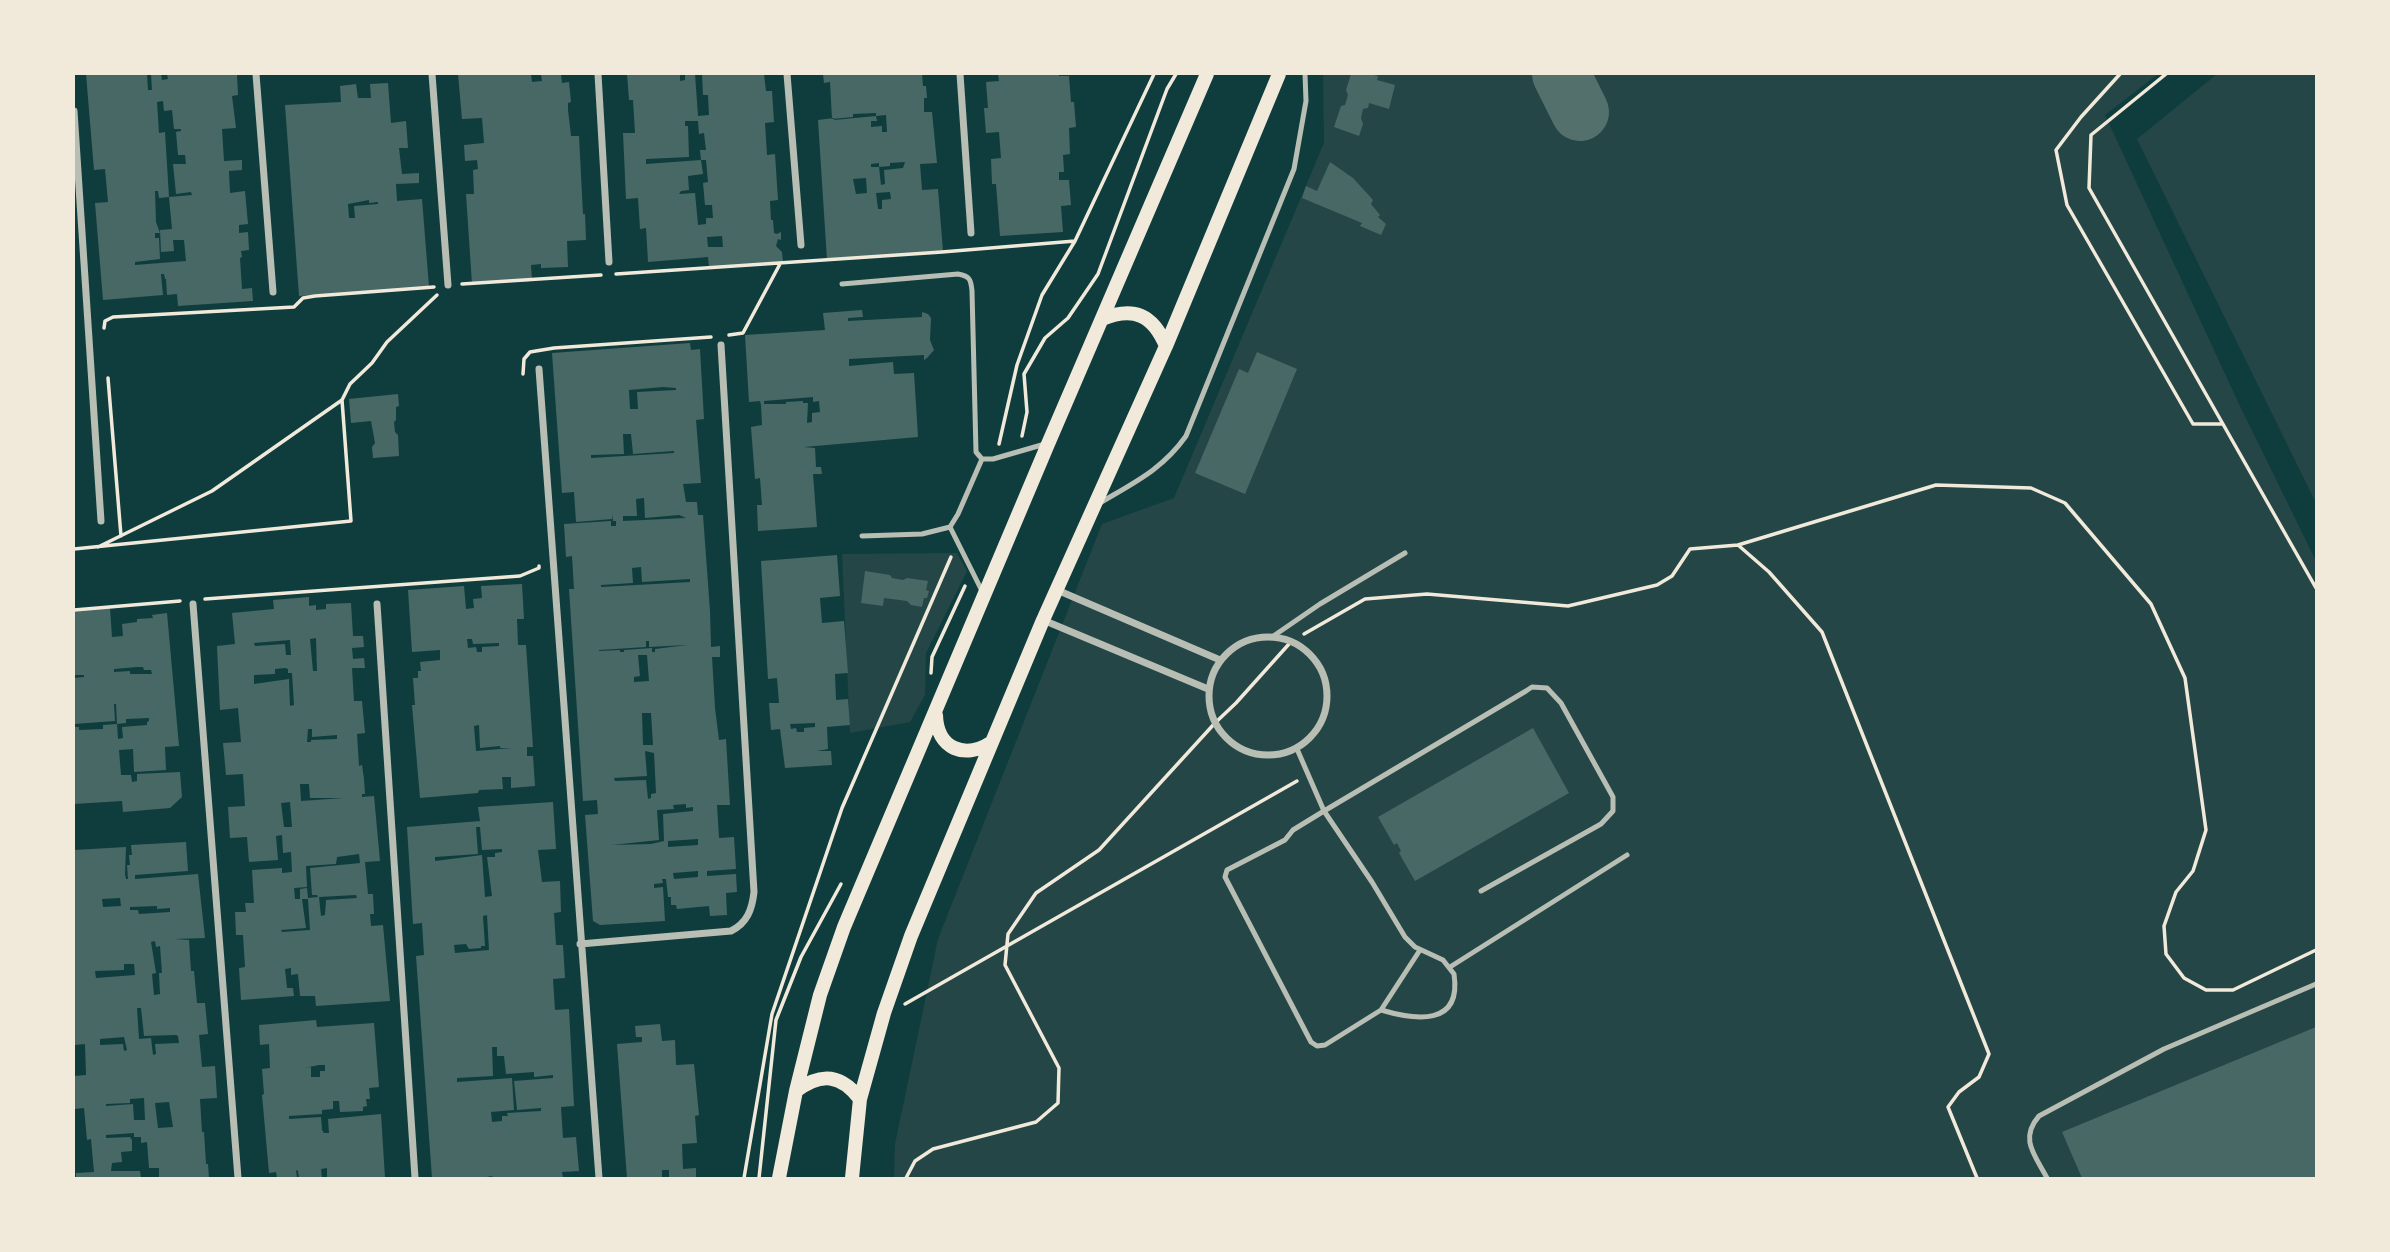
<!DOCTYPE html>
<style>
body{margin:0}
#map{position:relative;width:2390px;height:1252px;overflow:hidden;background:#0f3d3e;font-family:Poppins,sans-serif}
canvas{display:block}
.frame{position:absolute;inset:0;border:75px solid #f1e9da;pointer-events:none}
</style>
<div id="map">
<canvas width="2390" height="1252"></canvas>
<div class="frame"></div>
</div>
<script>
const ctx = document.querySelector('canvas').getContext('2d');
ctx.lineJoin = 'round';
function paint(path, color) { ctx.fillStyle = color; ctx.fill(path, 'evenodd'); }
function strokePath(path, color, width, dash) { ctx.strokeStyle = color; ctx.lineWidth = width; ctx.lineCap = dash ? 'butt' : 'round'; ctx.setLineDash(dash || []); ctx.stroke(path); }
paint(new Path2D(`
 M1323,74h835l-53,41 134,289 77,157v617h-1422l1,-34 43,-205 164,-415 72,-26 150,-355z
 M2217,74h99v429l-179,-364z
 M957,553l10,18 -41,82 -1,42 -15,27 -60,11 -8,-179z`), '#244646');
strokePath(new Path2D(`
 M1561,74l19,38`), '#53706d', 58);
paint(new Path2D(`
 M86,74h61l1,16h4l-1,-16h10l1,6 6,-1 -1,-5h70l1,21 -6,1 4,32 -14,1 2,32 18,-1v10l-13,1 1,22 15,-2 3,33 -9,1v8l9,-1 1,18 -8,1 1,6 -2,1 2,31 10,-1 1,13 -75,5 -1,-12 -10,1 -1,-16h-1l-1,-5h-3l2,21 -60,5 -8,-97 13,-1 -3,-33 -11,1zM163,101l1,10 8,-1 2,19h7v2l-5,1 2,23h7l1,9h-13l3,30 15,-2 1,3 -23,2 -4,-65 -6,1 -2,-31zM155,191h3l1,7 10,-1 3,32 -12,1 1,22 13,-1 -1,-11h11l2,21 -51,4v-3l25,-3 -1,-21h-4v-5h5l-4,-11z
 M458,74h73l1,8 10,-1 -1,-7h20l1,9 7,-1 2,20 -3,1v7l3,26h8l4,78h2l1,26 -19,1 1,26 -27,1v-4l-10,1 1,16 -60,3 -6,-90h8l-1,-24 5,-1 -1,-9 -12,1 -1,-16 20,-2 -2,-25 -20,1z
 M627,74h53v7l5,-1v-6h10l3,42 11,-1 -1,-20h-5l-1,-21h62l2,17h6l2,31 -9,1 2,32 8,-1 3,46 -8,1 1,19h2l1,13 3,1 4,-2v8l-3,-1 -2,7 6,6 1,10 -74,5 -1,-10 -60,5 -2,-34 -6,1 -2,-31 -12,1 -3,-66h12l-2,-33h-4zM685,121h13l1,13 5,-1 2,17h-6l1,10h5l2,22 -5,1 2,22h7l1,13h-7v6l-8,1 -3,-32 -16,1 2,-3 8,-1 -1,-14 15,-2 -2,-14 -55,4v-5l43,-2 -1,-31h-3zM722,236l1,11h-15l-1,-10z
 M823,74h45v1l5,-1h49l1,12h3l1,12h-3v14h8l5,51 -17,1 2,26 16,-1 5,62 -116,9 -9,-140 16,-2v2l42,-4 1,5h-6v6l11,-1v6h5l-1,-17 -10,1v-3l-23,1v3l-21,2 -2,-37 -6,1zM905,162l-2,6 -19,2 1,14 -4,1 -2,-18h-8v-3l8,-1v4l11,-1v-3zM866,178l1,15 -11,1 -3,-15zM890,192l1,7 -9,1v9h-4l-2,-16z
 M998,74h61v2h10l2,26h3l2,25 -7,1 1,26 -7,1 1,17h-5v8h10l2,25 -10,1 2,26 -63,4 -4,-52h-4l-1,-25 10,-1 -2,-26 -13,1 -2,-25h4l-2,-26 13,-1z
 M1351,74h19l8,2 -1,4 18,5 -6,24 -20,-6 -1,5 -5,1 -2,9 2,6 -4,12 -25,-9 7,-21 4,-1 3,-10 -2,-5z
 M388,83l3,40 15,-2 2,27h-9l3,26 17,-1v10l-23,1 1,17 25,-2 7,88 -130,9 -14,-191 56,-3 -1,-16 16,-2 2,14h13l-1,-14zM369,200v3l9,-1v2l-24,2 1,12h-6l-1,-14z
 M1330,162l23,16 20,22 -2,4 9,11 -2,2 8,7 -5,11 -21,-9 2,-3 -60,-25 4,-12 11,5z
 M862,310l1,7 -15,1v3l74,-4v-5l6,2 3,4 -1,22 4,10 -7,8 -3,2v-5l-75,4v7l44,-4 1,12 20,-1 4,64 -114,10 11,1 1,19h5l1,7h-9l4,53 -59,4 -1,-26h5l-2,-27 -5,1 -4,-52 11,-2 -1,-20 -1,-4 -11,1 -4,-67 80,-5 -2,-17zM813,397v5l6,-1 1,11 -8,1v9l-5,1 1,-20h-5v-2l-17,1v2h-22v-3z
 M690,343l1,7 9,-1 4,70 -8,1 5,63 -18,1 3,18h11l1,13h5l7,96 1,36 9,-1v11h-8l3,51 4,32 7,-1 4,66h-13l2,33 15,-1 2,32 -29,2v5l29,-2 1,18 -11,1 1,22 -17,1 -1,-10 -32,3 -1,-4h-5v-8h-3l-2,-18h-4l1,4 -9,1v4l9,-1 2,34 -65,4 -7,-4 -8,-106 13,-1 -1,-14 -14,1 -14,-212h5l-2,-33 -6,1 -2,-33 47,-3v5h5v-5h-3l-1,-7v5l-36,3 -2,-30 -12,1 -10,-140zM663,387l13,1v2l-39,2 1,17h-8l-1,-19zM623,434h8l2,20 41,-3v2l-83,5v-3l33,-1zM644,498l1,20 34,-3 7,3 -63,3v-5h14l-1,-17zM641,567l1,15 48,-3v3l-89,5v-2l32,-2 -1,-15zM646,641h3v6l38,-2 -32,4v3h-3v-4l-28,2v2h-4v-2l-21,1v-1l47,-3zM638,655h9l2,26 -15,1v-5l6,-1zM642,713h9l2,32h-10zM645,751l9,2 2,40 -5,1v4l-3,1 -2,-19 -31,1 -1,-3 33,-2zM686,804v4l7,-1v4l-30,3 1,27 -13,3 -39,1 47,-5 -2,-30 17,-1 -1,-4zM698,839v6l-30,2v-6zM698,871v6l-24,2 -1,-6z
 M1257,352l40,17 -52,125 -50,-21 44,-104 9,4z
 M398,394l1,12 -3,1v13l-2,2 1,10 3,3 1,21 -26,2 -1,-11 3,-4 -4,-22 -20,2 -2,-24z
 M837,555l3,41 -20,2 2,25 22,-2 4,52 -13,1 1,26 12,-1 2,26 -23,2 1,22 -11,2h14l1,14 -47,3 -5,-39 -9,1 -2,-27h10l-2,-25 -9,1 -7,-118zM815,723v4l-11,1v4h-7l-1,-4 -5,1 -1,-5z
 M865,571l25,4 2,3 11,2 4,-2 21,3 -2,9 3,1 -2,7h-3l-2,9 -11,-2 -4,-4 -23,-3 -1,8 -22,-3z
 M522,584l2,35h-7l1,26h8l7,102h-6v9h6l2,30 -24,2v-11h-9l1,12 -24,1 -1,3 -58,5 -8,-93h3l-2,-27h5v-7h3l-1,-9 20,-2v-10l-28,2 -4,-62 56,-4 2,23 8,-1 -1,-9 9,-1 -1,-12zM467,639h5l1,5 26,-1v3l-17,1v5h-5l-1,-5 -8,1zM479,725l1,23 20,-2v2h12l-36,3 -2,-25z
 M309,597v9l7,-1v5l10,-1v-5l25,-1 2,33h10l1,11 -12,1 1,11 11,-1 1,10h-13l2,33h8l3,32 -8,1 2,32 3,-1 2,14 1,15h-3v3l12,-1 6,65 -15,1 3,32h5l1,20h-4l1,12 12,-1 7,76 -74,5 -1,-10h-15l-2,-22 -7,1v-7l-6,1 2,19h6l1,8 -53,4 -2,-32 6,-1 -2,-32h-7l-1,-23h11l-1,-9h9l-2,-33 30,-2v5l10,-1 -1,-20 -8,1 -1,-18 -6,1 2,24 -29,2 -2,-25 -17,1 -2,-31 17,-1 -2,-32 -17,1 -3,-32 18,-1 -3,-34 -18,2 -3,-64 18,-2 -3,-31 42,-4 -1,-9zM316,638l1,33h-4l-3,-32zM290,640l1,15h-5l-1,-11 -30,2 -1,-3zM275,669l10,-1 3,1v4h4l2,32 -4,1 -1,-27 -35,5v-9l21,-1zM308,729h4v8l25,-2v4l-26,1v2h-4zM300,784h9l1,14h33l-42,3zM290,802l2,25h-8l-3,-24zM359,854l1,9 -50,5 2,27h5l1,2 -10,1 -1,-10 -7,1v10h-5l-1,-11 13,-1 -1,-21 30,-2 1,-7zM356,895l1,3 -31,2 -1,15 -4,1 -2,-19zM302,899h6l2,31 -28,2 -1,-2 25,-2z
 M110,608l2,29 11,-1 -1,-12 15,-2v-3l16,-1 -1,-3 15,-2 12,133 -14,1 1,23 -32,2 -1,-23 -14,1 2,25h10l1,7 5,-1v-7l43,-2 2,25 -12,11 -47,4 -1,-11 -48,3v-77h5v3l24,-1v-4l14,-1 1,15 5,-1 -1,-11 25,-2v-3l2,-1v-3l-23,1v4l-9,1 -1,-20h-2l1,17 -41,3v-46l10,-1v-2h-10v-65zM137,667h6l1,3h7l1,4h-22v-3l-16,1v-3z
 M1533,728l36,65 -154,88 -16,-28 2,-2 -4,-8 -3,2 -16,-28z
 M553,802l3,47 -18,1 4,32 18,-1 1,31 -7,1 2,32h7l2,33 -12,1 2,31 14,-1 5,97 -13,1 2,31 13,-1 3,34 -17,1 1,6h-70l-1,-2 -11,2h-49l-16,-222 8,-1 -2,-32 -9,1 -6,-97 73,-6 -2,-14zM476,827h4l2,23 20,-1v3l-7,1v4h-8l5,39 -7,1 -3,-42 -47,6v-4l43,-3zM487,915l2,35 -34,3 -1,-8 12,-1 3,5 12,-1v-2h4l-2,-30zM492,1047h5v9h7l2,18 28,-2v5l19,-2v3l-39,3 3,29 24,-2v3l-34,2 1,3h-6v5l-10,1 -1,-10 23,-2 -2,-32 -55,4v-4l36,-2z
 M186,842l2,29 -53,4v4l63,-5 7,64 -31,1 15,1 2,31h3l3,32h8l3,31 -9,1 3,32 13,-1 2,32 -17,1 2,33h2l2,32h2l1,14h-50v-10h-10l-2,-26 -6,1v-6h-7v-4l-28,2v3l24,-1 2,3v11l-11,1 1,10 -10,1 -1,8h29l1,7h-65v-5l18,-1 -3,-33 -4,1 -3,-32 -10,1v-33l12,-1 -1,-31 -11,1v-195l52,-3 -1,27 1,5h2l-1,-14h3l-1,-10h3l-1,-10zM120,898l1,8 -18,1 -1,-8zM157,906v3l13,-1v4l-31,2 -1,-4h-8v-3zM155,941l1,6 4,-1 2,27h-3l1,21 -6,1 -2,-21 4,-1 -5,-31zM124,964h10l1,11 -39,3 -1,-7 29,-1zM137,1008h4l3,28 32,-1 2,1 1,7 -24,1 1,10 -3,1 -2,-17 -12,1zM124,1037l3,13 -3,1 -1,-7 -23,1v-6zM144,1098l1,22h-11l-1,-16 -27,2v-2l24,-1v-4zM169,1102l4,25 -15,1 -3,-25z
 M316,1020l1,7 57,-4 5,64 -10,1 1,11h-4l1,7 -4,1v4l-23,1 -1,-11h-6v8l-11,1v4l-33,2v3l32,-2 1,13 2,3h5l-1,-14 53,-5 4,64h-58v-10l-6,1 1,9h-23l-1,-7 -2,-1 1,8h-20l-1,-6 -7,1 -7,-78 2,-1 -2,-25 8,-1 -1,-24 -9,1 -1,-20zM319,1065h6v6h-5v6h-9v-10l-7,1z
 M660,1024l2,17 13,-1 1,25 18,-1 5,51 -4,1 2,27 -15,1 1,25 13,-1v10h-27v-8h-7v8h-35l-10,-134 25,-2v-5h-6l-1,-11z
 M2316,1027v151h-234l-20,-46z`), '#486865');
strokePath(new Path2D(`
 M2120,74l-39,43 -25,33 11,55 126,219h30
 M2166,74l-75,61 -2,53 227,400
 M616,274l326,-22 133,-11
 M462,284l139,-9
 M104,328l1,-7 8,-4 181,-10 9,-9 12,-2 119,-9
 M729,335l14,-2 37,-69
 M523,374l1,-15 6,-7 24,-4 157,-11
 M108,378l13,158
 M1022,436l5,-24 -3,-38 21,-36 23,-20 30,-44 69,-185 9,-15
 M999,444l18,-79 25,-70 33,-54 79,-167
 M98,547l114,-56 130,-91 8,-16 22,-21 15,-21 50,-47
 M74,549l277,-28 -9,-121
 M205,599l315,-23 19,-8v-2
 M74,610l106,-9
 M1304,634l61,-35 62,-5 141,12 89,-21 15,-9 18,-27 48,-4
 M931,673l1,-16 33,-71
 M905,1004l392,-223
 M744,1178l28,-164 70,-206 109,-251
 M759,1178l17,-158 25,-63 40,-73
 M906,1178l9,-17 18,-12 103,-27 22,-19 1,-35 -54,-103 3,-31 28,-41 63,-43 116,-127 21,-20 53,-59
 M1977,1178l-29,-71 11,-15 20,-15 10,-23 -167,-422 -53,-60 -31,-27 198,-60 95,3 34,15 86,101 34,74 21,152 -13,41 -17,21 -12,34 2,28 18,24 22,12h27l83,-40`), '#f1e9da', 3.5);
strokePath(new Path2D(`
 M842,284l116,-10c12,2 13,6 14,17l4,161 6,7h11l52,-15
 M1098,504c35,-21 64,-34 88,-68l108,-267 12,-68 -1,-27
 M950,527l33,66
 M862,536l60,-2 28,-7 8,-13 24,-55
 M1272,637l48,-33 85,-51
 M1297,749l27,62 48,71 33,55 10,10 28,13 11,14c8,53 -39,46 -73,36
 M1420,950l-39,60 -56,35 -8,1 -6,-4 -86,-165 2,-7 58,-30 8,-10 31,-19 202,-120 6,-4 15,1 14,15 52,94v14l-12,13 -120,67
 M1450,967l177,-112
 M2047,1178c-12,-23 -28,-39 -8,-62l125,-67 152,-65`), '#b8beb3', 5);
strokePath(new Path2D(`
 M256,74l17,218
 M432,74l16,211
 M598,74l11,188
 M787,74l14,171
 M960,74l11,159
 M74,111l27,410
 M539,369l60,809
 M1057,590l163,70
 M193,604l45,574
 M377,604l38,574
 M1043,620l165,69
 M1209 696a59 59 0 1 1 118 0a59 59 0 1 1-118 0Z
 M580,944l151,-13c16,-8 21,-21 23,-39l-33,-547`), '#b8beb3', 7);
strokePath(new Path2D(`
 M1102,319c32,-13 51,-4 64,27
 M936,715c1,34 29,45 56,27
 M796,1091c25,-19 45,-17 64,8
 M779,1178l17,-87 24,-96 24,-68 204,-483 159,-370
 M852,1178l8,-79 24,-86 27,-77 132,-316 123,-274 113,-272`), '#f1e9da', 14);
</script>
